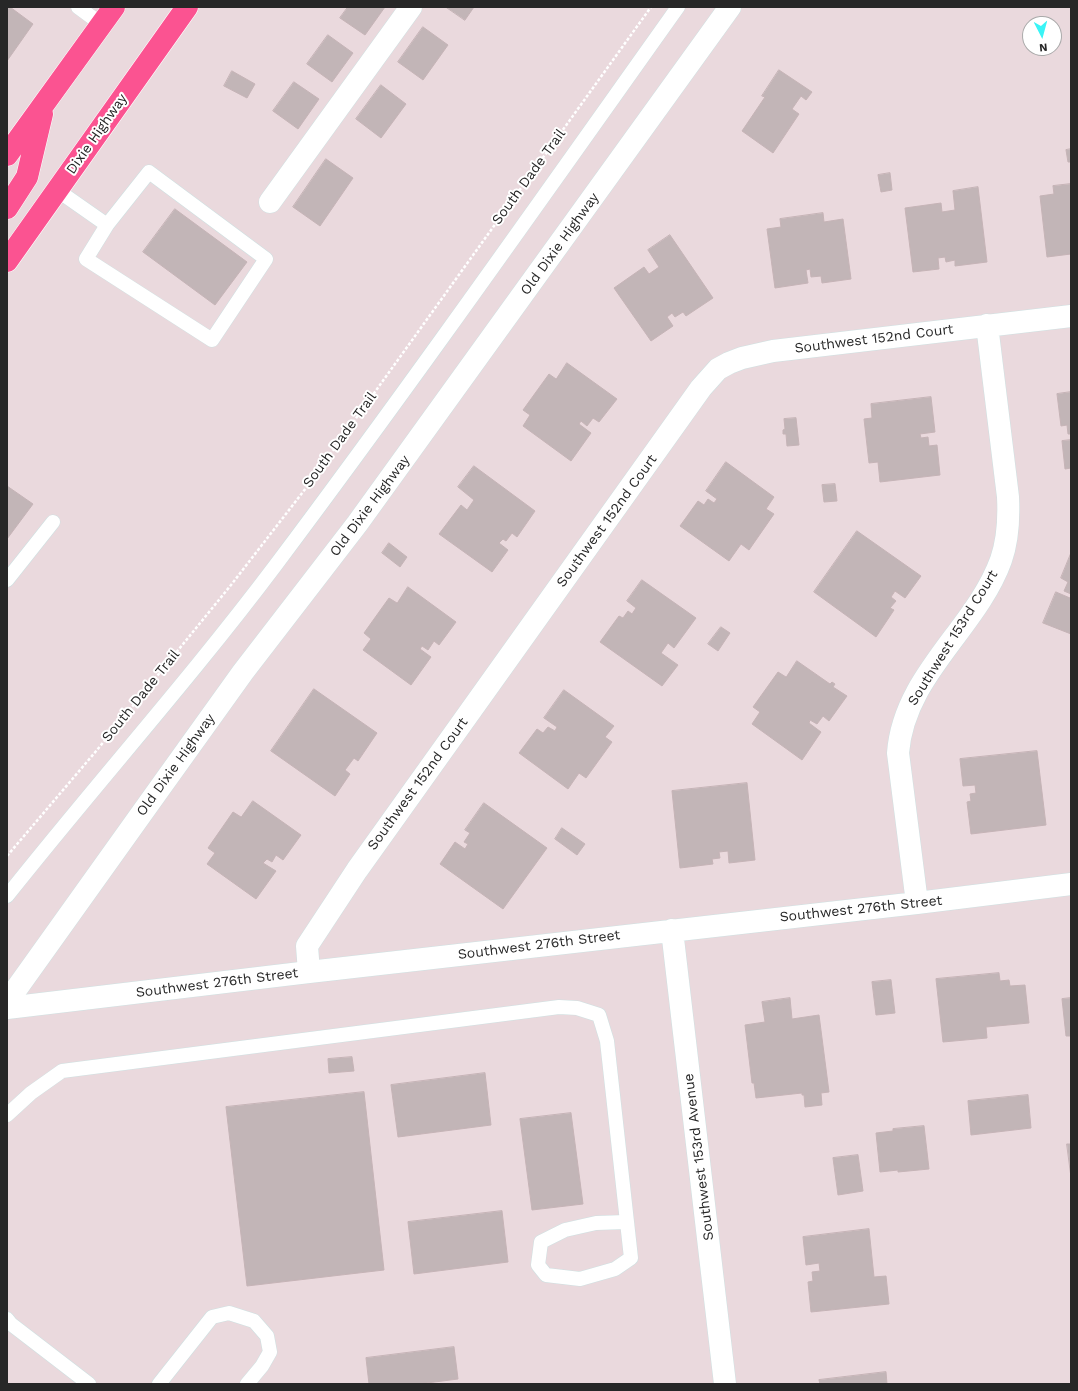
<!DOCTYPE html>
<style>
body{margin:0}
#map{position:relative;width:1078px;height:1391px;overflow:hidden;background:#ead9dd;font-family:"Work Sans",sans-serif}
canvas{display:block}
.frame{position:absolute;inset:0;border:8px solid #272727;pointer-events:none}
.north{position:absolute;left:1022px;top:16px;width:40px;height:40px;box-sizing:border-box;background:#fff;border:1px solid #a9a9a9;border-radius:50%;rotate:174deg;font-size:11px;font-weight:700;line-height:16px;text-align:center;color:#272727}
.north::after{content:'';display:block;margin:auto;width:14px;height:18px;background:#3af4f6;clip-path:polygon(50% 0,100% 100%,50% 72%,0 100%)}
</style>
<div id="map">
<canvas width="1078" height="1391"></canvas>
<div class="frame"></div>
<div class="north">N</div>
</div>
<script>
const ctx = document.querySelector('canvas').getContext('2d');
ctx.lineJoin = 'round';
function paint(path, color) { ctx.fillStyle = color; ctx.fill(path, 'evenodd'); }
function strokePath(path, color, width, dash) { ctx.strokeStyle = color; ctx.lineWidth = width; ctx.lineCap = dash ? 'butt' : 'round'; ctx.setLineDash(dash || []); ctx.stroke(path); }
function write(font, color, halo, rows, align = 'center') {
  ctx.font = font + ' "Work Sans",sans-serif'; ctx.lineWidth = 4; ctx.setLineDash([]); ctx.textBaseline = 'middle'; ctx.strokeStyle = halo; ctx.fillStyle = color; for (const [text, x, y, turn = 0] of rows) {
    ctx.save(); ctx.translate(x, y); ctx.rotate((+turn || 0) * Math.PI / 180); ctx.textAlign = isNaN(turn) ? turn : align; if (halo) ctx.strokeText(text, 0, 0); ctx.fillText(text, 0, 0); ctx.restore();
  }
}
const building = new Path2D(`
 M7,7h3l23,17 -26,37z
 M348,7h37l-20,28 -25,-17z
 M446,7h28l-9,13z
 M423,27l25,18 -25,35 -25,-18z
 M328,35l25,18 -21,29 -25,-18z
 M779,70l33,22 -6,8 -5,-4 -9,13 7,5 -26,39 -31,-22 23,-34 -3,-1z
 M232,71l23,13 -8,14 -23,-12z
 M294,82l25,17 -21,30 -25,-18z
 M381,85l25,19 -25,34 -25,-19z
 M1071,149v13h-3l-2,-12z
 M326,159l27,19 -33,48 -27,-19z
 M890,173l2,17 -11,2 -3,-17z
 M1071,184v70l-24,3 -7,-61 14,-2 -1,-8z
 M978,187l9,75 -32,4v-6l-9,2 -1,-5 -7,1 1,11 -26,3 -8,-64 36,-5 1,9 13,-2 -2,-19z
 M175,209l72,53 -32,43 -72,-53z
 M823,213l1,9 19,-3 8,60 -29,4 -1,-7 -10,1 -1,-8 -4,1 2,13 -33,5 -8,-59 14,-2 -1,-8z
 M670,235l43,63 -27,18 -3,-4 -8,5 -3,-4 -5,4 6,9 -22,15 -37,-53 30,-21 5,7 10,-7 -11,-17z
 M567,363l50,36 -18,23 -6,-4 -6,8 -6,-5 -2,3 12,9 -20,28 -48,-35 7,-11 -7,-5 26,-36 7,5z
 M1071,392v42h-3l-1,-9 -6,1 -4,-32z
 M931,397l4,35 -15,2 1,4 7,-1 1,9 8,-1 3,30 -60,7 -2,-20 -9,1 -5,-44 8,-1 -1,-14z
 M796,418l3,27 -12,1 -1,-12h-3v-4l2,-1 -1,-10z
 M1071,440v28l-6,1 -3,-28z
 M726,462l48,35 -8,12 8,5 -25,36 -8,-6 -12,17 -49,-35 18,-25 6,4 4,-6 6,4 3,-4 -11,-8z
 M474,466l61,45 -18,26 -5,-4 -6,8 -3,-2 -4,4 9,7 -16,22 -53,-38 22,-29 6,5 7,-10 -16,-13z
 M835,484l2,17 -13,1 -2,-17z
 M7,486l26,18 -26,35z
 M857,531l64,45 -16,22 -10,-7 -4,6 5,4 -6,7 4,2 -18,27 -62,-45z
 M389,543l18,14 -7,10 -18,-14z
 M1071,553v41l-7,-3 4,-9 -7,-4z
 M642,580l54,38 -22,30 -6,-5 -7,10 17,12 -16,21 -62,-44 19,-26 4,2 5,-7 4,3 4,-6 -9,-7z
 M408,587l48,35 -17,23 -5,-4 -6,9 -6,-4 -2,3 11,8 -20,28 -48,-35 8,-11 -7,-6 25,-35 8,5z
 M1056,592l14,6 1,-3v39l-28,-11z
 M721,627l9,6 -12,18 -10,-7z
 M797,661l33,23 2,-2 3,2 -2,3 14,9 -18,25 -6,-5 -6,8 -7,-4 -1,3 12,9 -19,28 -50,-36 8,-12 -7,-5 25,-35 8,5z
 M314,689l63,44 -19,28 -4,-3 -9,12 5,4 -15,22 -64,-45z
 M564,690l50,36 -9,11 7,5 -26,36 -7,-5 -11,16 -49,-36 18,-24 6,4 5,-6 7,4 2,-4 -13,-9z
 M1037,751l9,74 -75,9 -4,-32 4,-1 -1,-7 6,-1 -1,-8 -12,1 -3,-27z
 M747,783l8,77 -26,3 -1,-12 -9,1 1,6 -8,1 1,5 -33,4 -8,-77z
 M253,801l48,34 -18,25 -7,-5 -4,7 -5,-3 -4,4 13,8 -20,28 -49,-35 8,-11 -7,-5 25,-36 8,5z
 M484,803l63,45 -44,61 -63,-45 15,-22 10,7 3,-5 -4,-2 6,-9 -5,-3z
 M562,828l23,16 -8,11 -22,-16z
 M999,973l1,8 9,-1 1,6 15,-1 4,38 -43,4 1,11 -44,4 -7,-63z
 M891,980l4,33 -19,2 -4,-33z
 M790,998l2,21 27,-4 10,77 -8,1 1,12 -17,2 -1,-12h-2v-2l-46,5 -2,-15h-2l-7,-58 20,-3 -3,-20z
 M1071,998v38h-5l-4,-37z
 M352,1057l2,14 -25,2 -1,-14z
 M485,1073l6,52 -93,12 -7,-52z
 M364,1092l20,178 -137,16 -21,-179z
 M1028,1095l3,33 -60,7 -3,-34z
 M571,1113l12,91 -51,6 -12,-91z
 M924,1126l5,43 -31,3v-2l-18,2 -4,-39 17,-2v-2z
 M1067,1144h4v33z
 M858,1155l5,36 -25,4 -5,-37z
 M502,1211l6,51 -94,12 -6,-52z
 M869,1229l5,48 12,-1 3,28 -78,8 -3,-30 5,-1 -1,-9 8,-1 -1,-8 -13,2 -3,-28z
 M454,1347l4,32 -39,5h-50l-3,-26z
 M886,1372l1,12h-67l-1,-4z`);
paint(building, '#c2b5b7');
strokePath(building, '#c5b3b6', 1);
const lane = new Path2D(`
 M78,7l23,17
 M57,190l50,35 -21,34 126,81 54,-81 -117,-87 -42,53
 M7,580l46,-58
 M7,896c88,-111 183,-217 268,-330 138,-184 270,-372 403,-559
 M7,1115l24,-22 31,-22 497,-64 18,1 22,7 8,26 24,217 -16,11 -35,10 -34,-4 -8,-10 3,-23 24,-12 31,-7 30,-1
 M7,1319l4,5 78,60
 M159,1384l53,-67 17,-4 25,8 13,15 3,16 -8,14 -15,18`);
const street = new Path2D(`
 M270,202l141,-195
 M917,903l-19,-150c6,-78 78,-124 103,-193 7,-20 8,-43 7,-63l-21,-172
 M672,930l53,454
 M309,972l-2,-26 50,-76 344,-482 17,-19 11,-6 13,-5 31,-7 298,-35
 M7,1008l302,-36 608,-69 154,-19`);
const secondary = new Path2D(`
 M7,1002l155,-217 81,-113 114,-148 373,-517`);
const highway = new Path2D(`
 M7,155l107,-148
 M7,208l20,-31 15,-63
 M7,261l180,-254`);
strokePath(lane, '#cee0e1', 15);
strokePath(street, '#cee0e1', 23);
strokePath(secondary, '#cee0e1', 23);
strokePath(highway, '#fff', 23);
strokePath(new Path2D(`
 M7,856l90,-106 134,-165 75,-97 345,-481`), '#fff', 2.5, [3, 2]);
strokePath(lane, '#fff', 14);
strokePath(street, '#fff', 22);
strokePath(secondary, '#fff', 22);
strokePath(highway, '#fb5391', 22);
write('14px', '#272727', '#fff', [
 ["Dixie Highway",97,134,-55],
 ["South Dade Trail",529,177,-54],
 ["Old Dixie Highway",560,244,-54],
 ["Southwest 152nd Court",874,339,-7],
 ["South Dade Trail",340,440,-54],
 ["Old Dixie Highway",370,506,-53],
 ["Southwest 152nd Court",607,521,-54],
 ["Southwest 153rd Court",953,638,-58],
 ["South Dade Trail",141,696,-51],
 ["Old Dixie Highway",176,765,-54],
 ["Southwest 152nd Court",418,784,-54],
 ["Southwest 276th Street",861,909,-6],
 ["Southwest 276th Street",539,945,-7],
 ["Southwest 276th Street",217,983,-7],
 ["Southwest 153rd Avenue",699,1157,-97]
]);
</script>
